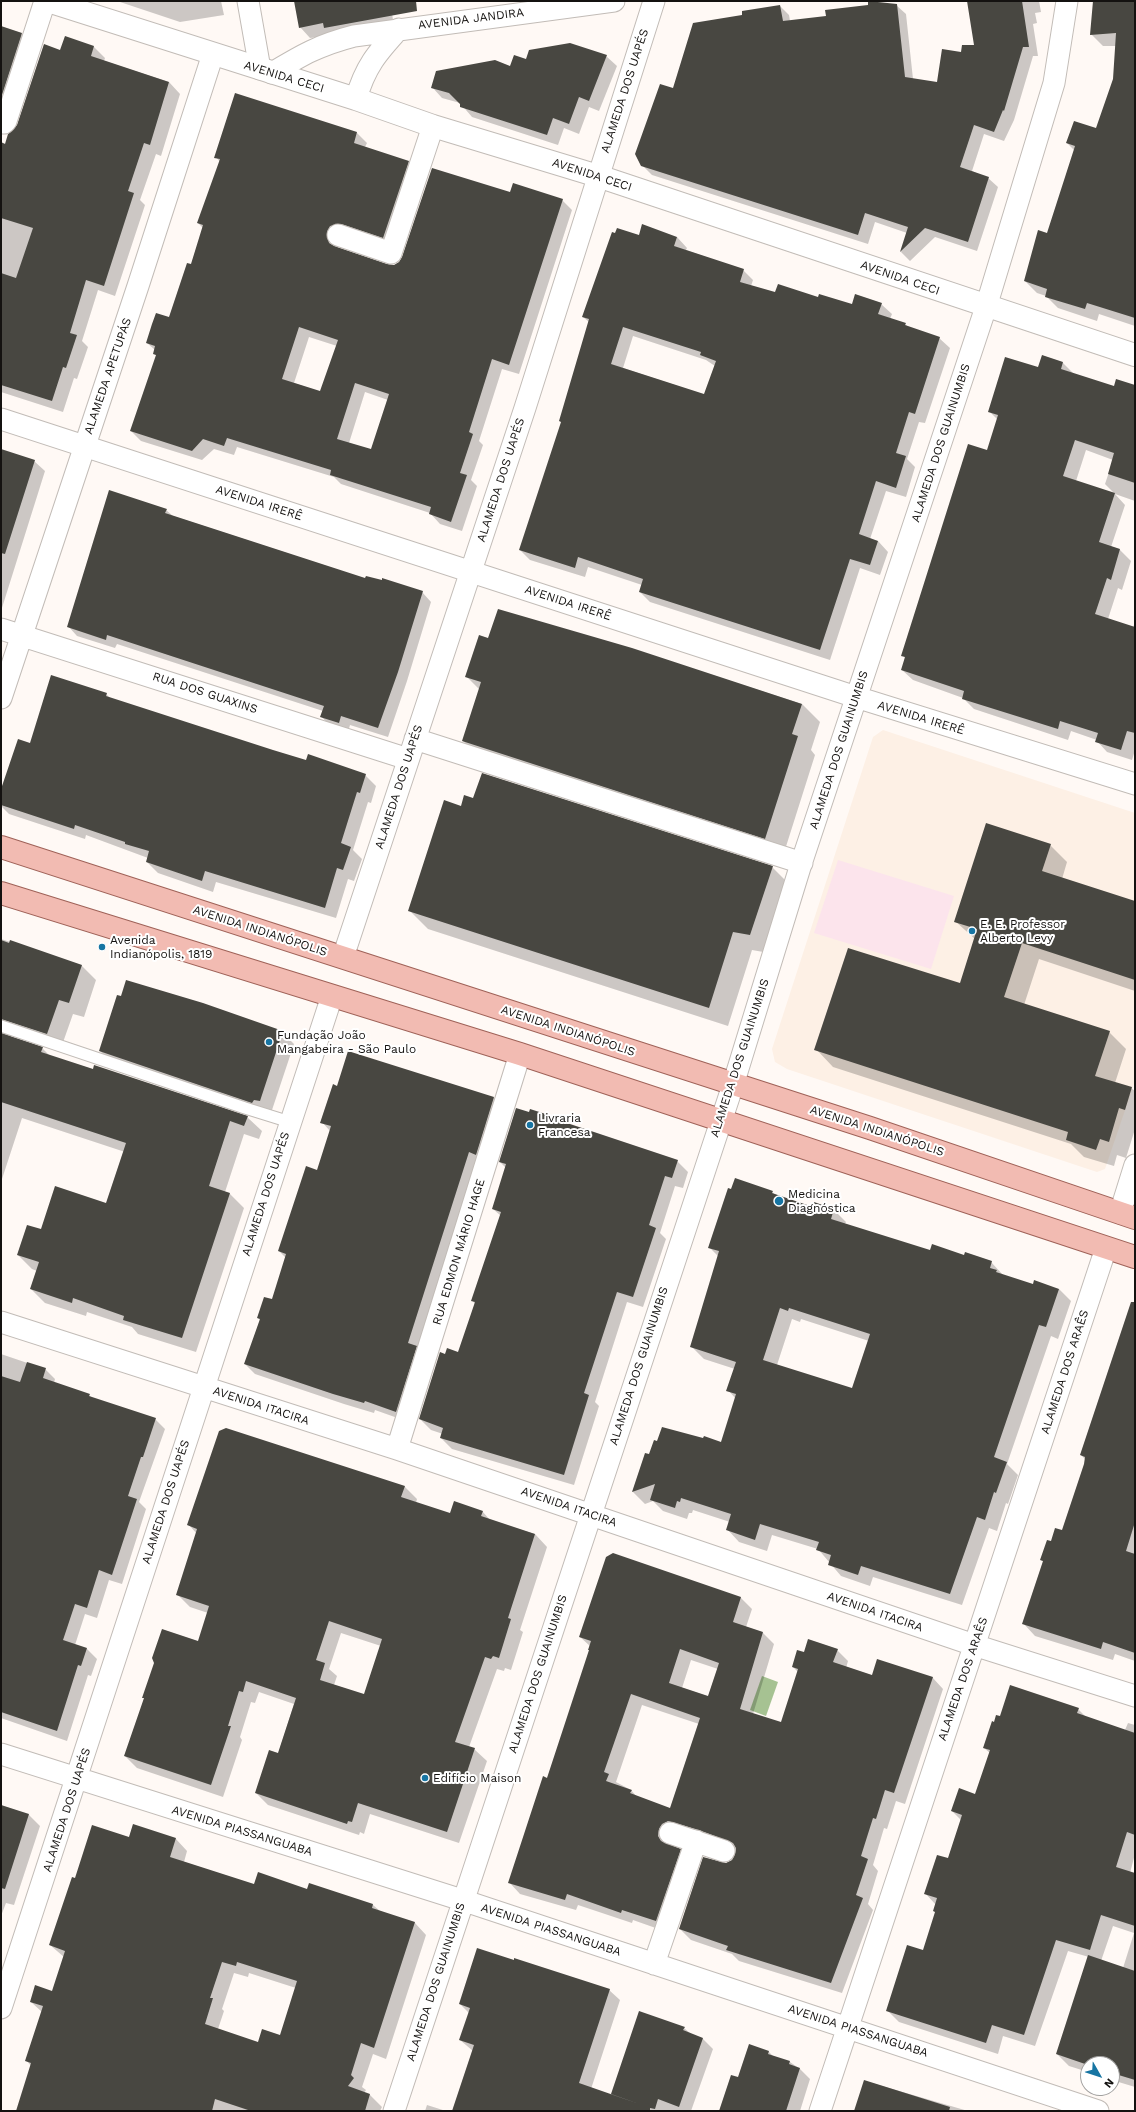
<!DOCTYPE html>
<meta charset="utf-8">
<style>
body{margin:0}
#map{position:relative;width:1136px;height:2112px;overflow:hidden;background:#fff9f5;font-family:"Work Sans",sans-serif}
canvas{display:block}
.frame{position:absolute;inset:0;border:2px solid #141210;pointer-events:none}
.north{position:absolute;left:1080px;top:2056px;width:40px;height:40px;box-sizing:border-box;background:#fff;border:1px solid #a1a09f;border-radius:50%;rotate:129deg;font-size:11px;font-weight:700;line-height:16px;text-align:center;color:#141210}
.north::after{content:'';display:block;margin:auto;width:14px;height:18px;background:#1775a3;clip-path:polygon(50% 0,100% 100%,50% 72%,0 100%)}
</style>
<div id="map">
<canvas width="1136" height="2112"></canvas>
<div class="frame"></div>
<div class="north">N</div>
</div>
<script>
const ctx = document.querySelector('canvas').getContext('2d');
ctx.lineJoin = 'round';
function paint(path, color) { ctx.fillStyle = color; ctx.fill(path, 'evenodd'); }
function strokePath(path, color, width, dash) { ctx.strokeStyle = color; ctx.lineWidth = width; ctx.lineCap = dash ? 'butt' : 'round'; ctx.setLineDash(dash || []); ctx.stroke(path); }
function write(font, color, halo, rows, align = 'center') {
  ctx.font = font + ' "Work Sans",sans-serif'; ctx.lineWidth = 4; ctx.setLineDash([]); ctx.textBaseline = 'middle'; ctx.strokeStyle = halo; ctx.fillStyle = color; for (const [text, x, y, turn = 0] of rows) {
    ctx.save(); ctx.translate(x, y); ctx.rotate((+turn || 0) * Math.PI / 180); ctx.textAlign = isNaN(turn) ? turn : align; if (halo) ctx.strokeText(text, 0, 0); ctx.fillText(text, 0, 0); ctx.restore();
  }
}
paint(new Path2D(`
 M883,730l252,83v268l-30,88 -8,3 -310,-103 -12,-7 -3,-13 101,-312z`), '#fdf0e5');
paint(new Path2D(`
 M838,860l116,36 -23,73 -117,-36z`), '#fce4ec');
paint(new Path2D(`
 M762,1676l16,6 -12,34 -16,-6z`), '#a6c292');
paint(new Path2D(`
 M117,1h104l3,14 -44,7z
 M295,1h125l-29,5 3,21 -84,11 -10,-11z
 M869,1l27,4 10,9 7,65 25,4 24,-30 13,-7 -7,-45h71l2,11 -6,1 2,10 -4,1 5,32h-5l-19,64 -10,21 -20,-7 -12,37 16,7 10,9 -21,64 -42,-14 -25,24 -9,-9 6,-19 -32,-11 -7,22 -216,-69 -10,-10 32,-76 69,-73 37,-10 9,9 1,6 37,-4 42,-11z
 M1094,1h41v72l-19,-27h-13l-12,-12z
 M1,27l20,7 12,11 -32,65z
 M65,37l29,10 11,11 -1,3 65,21 11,12 -19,62 -5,-2 -16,46 5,5 -30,91 -17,-6 -16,51 6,6 -11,32 -3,-1 -11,34 -62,-20v-249l5,1 12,-19 43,-74z
 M606,56l11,10 -18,45 -10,-4 -10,27 -15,-6 -6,17 -86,-28 -12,-14 -18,-5 -10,-11 79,-20 15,-7z
 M1135,86v240l-36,-12 -2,7 -39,-13 -12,-12 -9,-3 -12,-12 23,-46 27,-84 -8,-8 30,-13z
 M357,133l10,10 -2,4 43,15 10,10 -25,75 -57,-5 2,7 49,16 7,1 116,-72 52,6 10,10 -53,164 -17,-5 -23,72 4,4 -12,35 6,6 -15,45 -22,-7 -10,-11 -89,-29 -7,-7 -97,-30 -3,8 -20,-6 -12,11 -61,-19 -10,-10 26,-75 -3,-3 1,-3 -8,-7 22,-25 22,-53 12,-37 -5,-5 22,-61 -4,-5zM309,337l28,9 -16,46 -27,-9zM365,392l23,8 -17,51 -22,-8z
 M639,236l38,1 10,11 -1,2 57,20 10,10 -2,6 25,7 43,5 34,8 28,-2 11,10 -2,5 15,5 4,4 30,10 11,10 -25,75 -6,-1 -12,37 8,8 -9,30 -20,-6 -16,48 8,2 10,11 -8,23 -20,-7 -30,92 -180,-58 -10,-10 2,-7 -54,-18 -3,10 -55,-17 -10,-10 42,-127 27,-101 -6,-5zM633,336l73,24 9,6 -10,29 -82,-27z
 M1043,356l20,7 11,11 61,29v98l-20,-7 10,11 -14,42 9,3 11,11 -9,29 -4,-2 -10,31 25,8 2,-4v127l-3,10 -25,-8 -10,-11v-1l-26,-9 -3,9 -94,-31 -11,-11 -50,-18 -11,-10 3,-12 -2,-3 85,-204 10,-31 -9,-9 50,-42zM1086,450l27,10 -8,24 10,10 -39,-13z
 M1,450l33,11 11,10 -44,140z
 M166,510l7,6 193,63 56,13 9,10 -24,79 -19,56 -38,-12 -2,7 -18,-6 -9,-10 2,-5 -206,-67 -2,4 -38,-12 -9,-10z
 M489,639l142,10 171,55 18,18 -9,28 4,5 -32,101 -302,-97 -18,-18 17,-51 -13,-13z
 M106,694l5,5 195,63 59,13 11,11 -5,17 -3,-1 -15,48 9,9 -8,22 -6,-2 -12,39 -120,-36 -3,10 -55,-19 -11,-11 1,-4 -62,-23 -1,4 -76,-25 -8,-8v-14l30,-48z
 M461,807l311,60 19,19 -22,67 -17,-3 -24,76 -300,-97 -19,-19z
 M1050,845l17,17 -5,17 73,23v89l-96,-32 -15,46 85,27 17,17 -11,34 16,5 4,3v38l-9,29 -9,-3 -3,11 -30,-9 -13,-13 -238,-77 -17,-18 145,-64 14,-46 -20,-18z
 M1,939l80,26 15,15 -12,37 -11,-3 -12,34 -46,-15 -5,4 32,11 8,8 197,61 15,14 -3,8 -15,-5 -19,58 5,2 14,14 -48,144 -58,-18 -6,-7 -45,-15 -1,4 -41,-13 -14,-14 6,-18 -5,-2 -14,-14 24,-24 65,-27 18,-52 -103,-34 -21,64z
 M282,1032l12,12 -23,69 -159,-50 -12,-12z
 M337,1087l157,11 10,10 -98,313 -31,-11 -1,3 -30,-9 -89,-30 -10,-10 15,-44 -2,-2 15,-17 13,-43 -7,-7 39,-80 12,-40 -8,-9z
 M530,1113l25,5 3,3 119,40 11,11 -5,16 -8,-2 -15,47 6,6 -23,68 -16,-5 -32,100 4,4 -25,79 -122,-36 -11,-11 2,-4 -12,-4 -11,-11 25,-64 14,-2 16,-49 -3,-4 29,-84 -8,-7 13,-41 -6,-6z
 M772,1192l5,4 37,12 20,2 12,12 -1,2 85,27 61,11 12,13 30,10 26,4 12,12 -13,38 -7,-3 -44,128 11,11 -10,29 -2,-1 -9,28 -8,-3 -27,77 -89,-28 -3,9 -29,-10 -23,-27 -46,-14 -5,16 -28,-9 -11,-12 2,-8 -37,-12 -1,3h-3l-2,6 -24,-8 -10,-10 -8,3 -12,-12 13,-38 4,2 71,-13 15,-44 -8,-9 7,-21 -31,-10 -12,-12 27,-90 -10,-10zM792,1319l8,3 1,-3 68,22 -16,49 -76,-25z
 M1135,1332v329l-20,-7 -2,6 -78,-24 -12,-13 21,-61 -3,-2 10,-17 12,-11 23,-72 -5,-5z
 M1,1354l44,15 10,10 -1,4 35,12 4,4 62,20 10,10 -26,73 7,7 -24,75 -13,-4 -12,38 -12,-4 -10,31 12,4 10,10 -6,17 -3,-1 -21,66 -66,-23z
 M405,1487l12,12 -1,4 34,12 32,-4 9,10 44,13 12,13 -27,83 3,2 -12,38 -6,-2 -1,3 -7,-2 -28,78 5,2 13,12 -28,82 -89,-29 -6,20 -4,-2 -1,3 -91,-30 -12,-12 22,-39 16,-50 -35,-12 -4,11 -4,-1 -11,35 2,3 -19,57 -86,-29 -12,-12 20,-57 -2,-2 56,-55 9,-29 -18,-6 -12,-12 19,-61 -8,-9zM341,1633l40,13 -16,49 -31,-10 3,-9 -8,-7z
 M613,1554l128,44 11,11 -6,18 17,6 11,11 -21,70 29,9 16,-51 -5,-5 12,-14 32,-3 11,11 -2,7 27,8 59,1 11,12 -38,115 -9,-3 -9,28 -3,-1 -11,37 5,6 -10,33 5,6 -31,83 -103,-32 -7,-7 -41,-14 -11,-11 46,-65 6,-3 5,-11 -25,-9 -42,-1 -1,6 11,4 11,11 -24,71 -34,-12 -1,3 -54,-18 -2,5 -56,-16 -11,-12 38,-103 43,-128v-5l-10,-9zM691,1660l27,9 -10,28 -26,-9zM642,1705l57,19 -28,85 -34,-12 -6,-7 -15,-8z
 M1078,1709l9,9 38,12 3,-7 7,2v129l-5,19 5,2v212l-23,-7v-16h-24v8l-19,-6 -12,-12 32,-97 -21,-6 -33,95 -32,-10 -5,18 -99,-32 -12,-12 37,-59 12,-39v-7l-11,-12 23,-34 13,-39 -9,-9 24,-16 14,-42 -6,-5 11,-25 5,-6zM1113,1926l21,7 -11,35 -22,-7z
 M1,1805l28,10 11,11 -26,79 -8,-2 -5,13z
 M133,1825l43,14 11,12 -3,11 71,23 53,5 2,-6 63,21 7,6 35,12 11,12 -40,124 -13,-5 -11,33 4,3 -2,3 6,2 12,12 -2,4h-363l14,-45 -5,-6 16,-48 -11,-10 22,-10 11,-35 -14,-12 25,-66 54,-41zM234,1973l14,4 1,-4 47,15 -15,48 -23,7 -40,-14 6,-18 -2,-2z
 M609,1990l11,10 -29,89 20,7 29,-84 44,16 7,6 12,5 10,10 -22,62h-238l20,-60 -13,-11 9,-27 -9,-9z
 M768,2051l6,6 16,5 10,7 10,10 -10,32h-80l19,-32z
 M865,2081l103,30h-113z
 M427,2105l19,6h-21z`), '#0003');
paint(new Path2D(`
 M294,1h122l1,10 -93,17 -1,-5 -24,5z
 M868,1l29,3 8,73 32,5 5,-33 19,3 1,-7h12l-7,-44h55l7,46h-6l-19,64 -1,-1 -9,22 -20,-7 -14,42 29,10 -21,65 -43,-14 -25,24 8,-25 -43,-14 -7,22 -217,-69 -6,-12 25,-70 13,4 20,-65 49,-8v-4l38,-6 3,16 43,-5 -1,-6 43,-5z
 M1093,1h42v317l-48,-15 -2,6 -40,-12 2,-8 -23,-8 14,-51 9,3 28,-87 -9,-3 8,-22 22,7 17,-49 3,-46 -26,2z
 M1,26l21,7 -21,65z
 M65,36l29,10 -3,10 78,26 -19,63 -6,-2 -16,48 6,2 -30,93 -18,-6 -16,53 7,2 -11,33 -3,-1 -11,34 -51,-16v-112l15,5 17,-50 -32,-10v-76l4,2 3,-10 9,-9 27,-81 16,6z
 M570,43l37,12 -18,46 -10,-4 -10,27 -16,-6 -6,17 -87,-28v-3l-11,-11 -18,-5 5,-17 59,-11 15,6 4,-11 12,4 3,-9z
 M235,93l122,39 -3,11 55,18 -26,77 -42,-14 -11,2 -3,6 2,11 5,3 53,18 7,1 5,-3 3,-5 30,-89 78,24 3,-9 50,16 -54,166 -17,-6 -23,73 4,2 -13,39 7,2 -16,47 -22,-8 2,-7 -101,-32 1,-5 -104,-32 -3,8 -21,-7 -11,12 -62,-20 26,-76 -3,-1 2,-8 -9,-3 6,-19 4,-11 13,4 18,-54 4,1 12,-39 -6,-2 23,-64 -6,-1zM299,327l39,13 -18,51 -38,-12zM355,383l34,11 -18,55 -34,-10z
 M642,224l35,13 -3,9 70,23 -4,13 35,10 3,-8 40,13 1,-3 33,10 3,-10 27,9 -4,11 28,9 -1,2 35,12 -25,77 -6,-2 -13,41 10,3 -10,32 -20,-7 -17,53 19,7 -8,24 -20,-6 -30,91 -181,-58 4,-13 -65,-22 -3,11 -56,-18 42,-128 -2,-1 30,-102 -7,-2 30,-85 3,1 2,-5 22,7zM623,327l78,25 -1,3 16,6 -12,33 -93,-30z
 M1042,355l21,7 -2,7 53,17 2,-7 19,6v98l-27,-9 6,-21 -39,-13 -12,36 52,17 -16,49 21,7 -9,31 -4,-2 -12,36 40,13v106l-8,-2 -6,19 -26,-8 3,-9 -38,-12 -2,8 -96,-30 2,-8 -63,-21 4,-13 -4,-1 67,-212 19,6 11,-35 -10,-3 17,-55 33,10z
 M1,449l34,11 -30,94 -4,-1z
 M109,490l58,19 -2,4 200,65 1,-2 16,4v-2l41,13 -25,81 -20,56 -37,-12 -2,7 -19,-6 4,-11 -217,-71 -1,5 -39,-13z
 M498,609l134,39 170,56 -10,30 6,2 -33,103 -303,-98 19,-59 -16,-5 14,-42 9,3z
 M51,675l56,18 -1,3 167,54 33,10 2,-6 58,20 -6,19 -3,-1 -16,51 10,4 -8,23 -6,-2 -12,40 -120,-37 -3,10 -56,-19 3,-11 -24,-7v-2l-50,-17 -1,4 -73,-24v-16l17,-50 12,4z
 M482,773l291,93 -23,69 -17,-3 -24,76 -301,-97 36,-111 17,6 3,-11 9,3z
 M986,823l65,21 -9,27 93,30v79l-113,-37 -18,54 106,34 -15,45 37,11 -7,23 -6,-2 -10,34 -9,-3 -4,11 -30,-10 2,-8 -254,-82 34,-102 112,35 17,-54 -23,-7z
 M1,940l8,3 1,-3 72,25 -13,38 -10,-3 -12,34 -46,-15z
 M126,980l77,23 80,28 -23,70 -6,-1 -2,3 -153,-52 18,-56 4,1z
 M1,1033l42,14 -2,5 52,17 1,-4 154,51 -4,10 -14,-5 -21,65 21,7 -48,145 -59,-18 1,-4 -51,-18 -1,5 -42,-14 9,-27 -22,-7 10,-30 14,4 14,-43 51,17 20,-60 -125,-41z
 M348,1051l146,46 -18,58 -7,-3 -61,191 9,3 -21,66 -31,-11 -1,2 -31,-9 -89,-30 16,-45 -3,-1 7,-21 8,2 14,-45 -8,-3 28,-85 11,4 14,-44 -11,-3 13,-39 4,2z
 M516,1108l13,4 1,-3 25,8v2l123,41 -6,18 -7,-2 -16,49 7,3 -23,69 -16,-5 -33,101 5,2 -25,80 -124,-37 3,-10 -24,-9 21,-67 5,2 2,-6 11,4 17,-50 -4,-1 30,-89 -9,-3 14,-45 -7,-2z
 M735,1178l38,13 -1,2 41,14 1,-5 20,7 -3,10 99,31 2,-6 32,11 1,-3 27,9 -2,7 7,2 -1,2 37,12 1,-4 25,9 -13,38 -7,-2 -45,132 13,5 -11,31 -2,-1 -9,28 -8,-3 -27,77 -89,-28 -3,9 -30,-10 3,-10 -15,-5 3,-8 -59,-18 -5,16 -29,-10 5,-16 -50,-16 -1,4 -3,-1 -2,7 -25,-8 5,-16 -23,8 13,-39 4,1 5,-14 3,1 5,-14 41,11 1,-2 17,6 15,-48 -10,-3 10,-29 -46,-15 29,-96 -11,-3 20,-60 3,1zM780,1308l8,3 1,-3 81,26 -18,54 -89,-28z
 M1131,1302h4v220l-9,29 9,3v99l-32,-11 -2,7 -79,-25 21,-63 -3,-1 7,-20 4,1 4,-13 7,2 22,-66 1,-7 -5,-2z
 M27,1362l19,6 -3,10 47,16 -1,2 67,22 -13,39h-2l-13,39 9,3 -25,76 -13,-5 -12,38 -12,-4 -12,36 24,8 -6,18 -3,-1 -21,66 -56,-19v-336l19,6z
 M226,1428l179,58 -4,11 49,16 4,-12 29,10 -2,5 54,18 -27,84 3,1 -12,39 -6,-2 -2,3 -6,-2 -30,85 20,6 -28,84 -89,-29 -6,19 -4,-1 -1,3 -92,-31 14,-43 9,3 18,-55 -50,-17 -3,11 -4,-1 -11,35h3l-20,59 -87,-29 20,-58h-2l12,-35 -2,-5 10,-29 36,12 11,-35 -33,-11 21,-66 -10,-4 32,-94zM329,1621l53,18 -18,55 -44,-14 5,-17 -9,-3z
 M613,1553l128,44 -8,25 30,10 -23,77 41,13 17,-53 -6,-2 5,-17 7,2 4,-13 30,10 -5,13 39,13 5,-16 56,18 -39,116 -9,-3 -9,29 -3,-1 -12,38 7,3 -12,36 7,3 -32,85 -105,-33 2,-4 -49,-17 24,-72 23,6 6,-3 3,-6 1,-6 -3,-5 -34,-13 -31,-9 -6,3 -3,5 -1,7 3,5 20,8 -25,72 -34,-11 -1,3 -54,-19 -2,6 -57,-17 35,-107 4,2 42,-128h-1l3,-9 -12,-4 27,-80zM680,1649l39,14 -11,33 -39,-13zM631,1694l69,24 -30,90 -40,-15 2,-3 -26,-9 3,-7 -5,-2z
 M1010,1685l69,23 -2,5 58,20v102l-8,-3 -11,35 19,6v53l-34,-11 -11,35 -34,-10 -32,95 -32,-10 -6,18 -100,-32 21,-66 16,5 12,-38 -2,-1 4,-13 -13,-4 13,-39 11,3 14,-43 -11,-4 8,-23 16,6 15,-44 -7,-2 9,-27 2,1 2,-7 4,1z
 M1,1805l28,9 -24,75 -4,-1z
 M133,1824l43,14 -6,19 84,27 4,-12 49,17 2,-6 64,21 -1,4 43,14 -41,126 -13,-5 -10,32 3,3 -6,8 22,8 -5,17h-114l-36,-12 -3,12h-196l15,-48 -6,-2 18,-55 -13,-4 5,-17 17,6 13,-40 -16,-6 23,-68 3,1 17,-53 37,12zM222,1962l14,4 1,-4 60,19 -17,54 -18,-6 -4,13 -53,-18 8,-26h-3z
 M477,1948l37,12v-2l96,31 -31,94 63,22 -31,-11 28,-83 46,16 -2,3 20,8 -24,69 -21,-8 -3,10 -5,-1v3h-198l22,-66 -15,-5 11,-32 -11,-4z
 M1088,1955l47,16v109l-23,-7v-9l-24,1 -32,-11z
 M749,2044l20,7 -1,3 22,7 -1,3 11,4 -14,43h-67l12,-36 7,2z
 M864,2080l86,27 -1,4h-95z`), '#484741');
const lane = new Path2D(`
 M1,1026l244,82 45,14`);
const street = new Path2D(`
 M248,1l12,68
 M272,73c30,-18 47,-28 82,-37l260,-35
 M356,99c9,-32 21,-46 43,-70
 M1,122l3,1 2,-2 39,-120
 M338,235l53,18 42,-127
 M1,419l855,278 279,87
 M1,629l407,130
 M1,698l137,-412 75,-232
 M415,739l387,124
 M343,957l182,-549 129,-407
 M1120,1213l15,-48
 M1,1322l396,127 577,196 161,51
 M397,1449l123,-395
 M1,1754l461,146 636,211
 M670,1833l54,18
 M654,1964l42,-123
 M1,2008l331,-1012
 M394,2111l339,-1026 68,-221 185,-557 68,-224 13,-82
 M820,2111l286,-863`);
const secondary = new Path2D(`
 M48,1l308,98 77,27 165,50 537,179`);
const primary = new Path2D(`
 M1,847l869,281 265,90
 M1,893l519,161 615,203`);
strokePath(lane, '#c2bcb7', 13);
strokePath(street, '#c2bcb7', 23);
strokePath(secondary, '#c2bcb7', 24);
strokePath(primary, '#9f6258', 24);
strokePath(lane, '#fff', 11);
strokePath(street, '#fff', 21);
strokePath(secondary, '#fff', 22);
strokePath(primary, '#f2bbb2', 22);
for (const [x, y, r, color] of [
 [972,931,4,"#1775a3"],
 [102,947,4,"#1775a3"],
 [269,1042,4,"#1775a3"],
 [530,1125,4,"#1775a3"],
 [779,1201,5,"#1775a3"],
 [425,1778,4,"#1775a3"]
]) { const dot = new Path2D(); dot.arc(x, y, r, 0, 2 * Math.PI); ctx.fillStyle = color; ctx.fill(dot); strokePath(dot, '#fff', 1.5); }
write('12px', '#141210', '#fff', [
 ["AVENIDA JANDIRA",471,19,-7],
 ["AVENIDA CECI",284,77,17],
 ["ALAMEDA DOS UAPÉS",625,91,-72],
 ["AVENIDA CECI",592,175,18],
 ["AVENIDA CECI",900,278,19],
 ["ALAMEDA APETUPÁS",108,376,-71],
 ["ALAMEDA DOS GUAINUMBIS",941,443,-72],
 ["ALAMEDA DOS UAPÉS",501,480,-72],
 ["AVENIDA IRERÊ",259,503,18],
 ["AVENIDA IRERÊ",568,603,18],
 ["RUA DOS GUAXINS",205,693,18],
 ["AVENIDA IRERÊ",921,718,17],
 ["ALAMEDA DOS GUAINUMBIS",839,750,-72],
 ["ALAMEDA DOS UAPÉS",399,787,-72],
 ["AVENIDA INDIANÓPOLIS",260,931,18],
 ["AVENIDA INDIANÓPOLIS",568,1031,18],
 ["ALAMEDA DOS GUAINUMBIS",740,1058,-72],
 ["AVENIDA INDIANÓPOLIS",877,1131,18],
 ["ALAMEDA DOS UAPÉS",266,1194,-72],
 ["RUA EDMON MÁRIO HAGE",459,1252,-73],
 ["ALAMEDA DOS GUAINUMBIS",639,1366,-72],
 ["ALAMEDA DOS ARAÊS",1065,1372,-72],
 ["AVENIDA ITACIRA",261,1406,18],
 ["ALAMEDA DOS UAPÉS",166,1502,-72],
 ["AVENIDA ITACIRA",569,1507,19],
 ["AVENIDA ITACIRA",875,1612,19],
 ["ALAMEDA DOS GUAINUMBIS",538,1674,-72],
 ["ALAMEDA DOS ARAÊS",963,1679,-71],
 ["ALAMEDA DOS UAPÉS",67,1810,-72],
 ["AVENIDA PIASSANGUABA",242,1831,17],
 ["AVENIDA PIASSANGUABA",551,1930,18],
 ["ALAMEDA DOS GUAINUMBIS",436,1982,-72],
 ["AVENIDA PIASSANGUABA",858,2031,18]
]);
write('12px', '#141210', '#fff', [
 ["E. E. Professor",980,924],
 ["Alberto Levy",980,938],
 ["Avenida",110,940],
 ["Indianópolis, 1819",110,954],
 ["Fundação João",277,1035],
 ["Mangabeira - São Paulo",277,1049],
 ["Livraria",538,1118],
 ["Francesa",538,1132],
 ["Medicina",788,1194],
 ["Diagnóstica",788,1208],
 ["Edifício Maison",433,1778]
], 'left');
</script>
